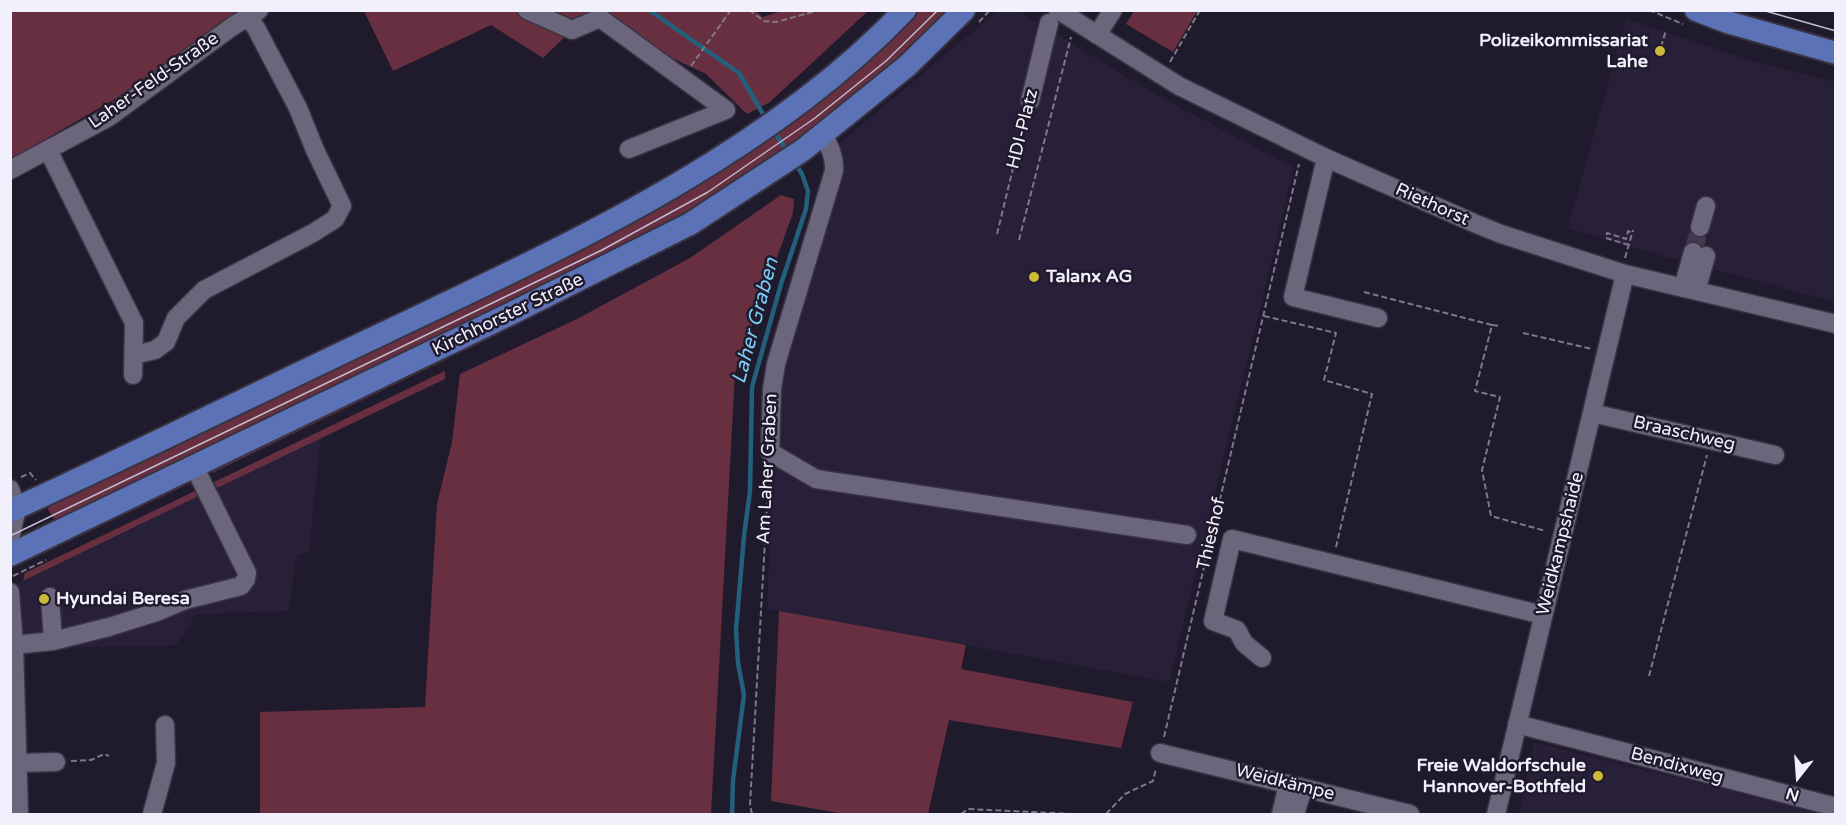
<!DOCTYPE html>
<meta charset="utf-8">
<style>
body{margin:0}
#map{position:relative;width:1846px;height:825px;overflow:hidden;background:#201a2d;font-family:"Varela Round",sans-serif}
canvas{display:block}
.frame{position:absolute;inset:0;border:12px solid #f3f0fd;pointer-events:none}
.north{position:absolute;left:1768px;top:747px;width:60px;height:60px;-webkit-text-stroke:4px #201a2d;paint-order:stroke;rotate:197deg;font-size:16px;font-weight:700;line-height:24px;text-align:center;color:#f3f0fd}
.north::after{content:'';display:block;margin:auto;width:21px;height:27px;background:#f3f0fd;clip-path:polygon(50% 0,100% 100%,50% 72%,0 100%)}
</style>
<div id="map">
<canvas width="1846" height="825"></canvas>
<div class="frame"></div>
<div class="north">N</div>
</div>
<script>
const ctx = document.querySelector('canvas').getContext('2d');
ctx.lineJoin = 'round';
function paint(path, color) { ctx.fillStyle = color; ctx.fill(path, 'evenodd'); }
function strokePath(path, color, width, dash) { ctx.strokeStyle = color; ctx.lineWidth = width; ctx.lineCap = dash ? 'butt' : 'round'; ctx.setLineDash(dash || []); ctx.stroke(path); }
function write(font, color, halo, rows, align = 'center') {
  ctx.font = font + ' "Varela Round",sans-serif'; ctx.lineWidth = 5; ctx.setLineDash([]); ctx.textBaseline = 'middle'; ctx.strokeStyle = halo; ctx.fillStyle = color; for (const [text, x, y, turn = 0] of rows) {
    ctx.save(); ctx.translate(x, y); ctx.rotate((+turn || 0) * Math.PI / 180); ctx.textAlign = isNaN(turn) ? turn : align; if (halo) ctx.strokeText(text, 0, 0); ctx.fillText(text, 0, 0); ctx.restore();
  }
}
paint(new Path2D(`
 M997,11h21l137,83 139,74 -125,514 -402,-73 9,-223 51,-232z
 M1626,19l136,45 73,18v220l-209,-56 -58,-18z
 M321,437l-12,114 -13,5 -7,55 -93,3 -20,31 -150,4 -1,27 -14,7v-96z
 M1534,743l271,66 17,5h-303z`), '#282039');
paint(new Path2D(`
 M754,10l9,7 19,-6h86l-98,91 -23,12 -41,-40 -85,-40 -21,-16 -28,12 -29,28 -52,-33 -98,46 -29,-60z
 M10,11h234l-129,88 -104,60z
 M916,11h34l-28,28 -103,89 -120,81 -643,316 -3,-4 1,-2 -6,-10 1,-3 520,-256z
 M1134,11v-1l63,1 -24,41 -47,-28z
 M781,195l13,4 -1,14 -58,160 -24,441h-451v-102l165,-5 12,-203 15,-62 8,-68 117,-55 113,-61z
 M645,258l-1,3 -180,90 2,-7z
 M447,355v4l-235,114v-7z
 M445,371v8l-228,109 -3,-6z
 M187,478l7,3 -164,79 -2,-2z
 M201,488l4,5 -182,88 2,-8z
 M779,611l187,34 -5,24 172,33 -12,46 -172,-28 -21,94h-83l-74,-13z`), '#672f40');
strokePath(new Path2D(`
 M649,10l90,63 27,46
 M774,131l13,20
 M732,814l1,-34 11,-85 -6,-32 -2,-33 8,-94 6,-45 2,-104 29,-103 25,-75 2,-18 -6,-17 -7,-11`), '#23607b', 4.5);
strokePath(new Path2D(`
 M1693,252l7,-25`), '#403a4c', 18, [18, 9]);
const minor = new Path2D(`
 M527,10l45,20 28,-12 126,92 -97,39
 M1058,10l121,76 147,72 148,65 27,11 124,40 211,50
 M1097,35l16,-25
 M1030,101l19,-78
 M823,134c6,12 12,22 11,37l-58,193 -4,25 -2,63 46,27 371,56
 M48,150l86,173 -1,52
 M1326,158l-33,139 85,21
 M10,170l99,-53 124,-91 26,-16
 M1700,227l6,-21
 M1683,288l10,-36
 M1696,291l10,-35
 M134,355l21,-5 11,-8 10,-24 28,-28 109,-57 22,-14 7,-13 -27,-56 -17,-42 -42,-80 -8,-11
 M1592,413l183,42
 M10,489l7,19 -7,31
 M10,592l4,53 5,169
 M50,597l3,44
 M14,645l39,-4 56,-14 48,-15 28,-12 56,-14 5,-7 1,-6 -53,-107
 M1262,658l-18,-15 -7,-13 -24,-9 19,-82 311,76
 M1517,724l319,83
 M1160,753l250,61
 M18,763l38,-1
 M152,814l14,-51 -1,-38
 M1281,814l7,-30
 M1295,814l8,-26
 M1496,814l129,-540`);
const major = new Path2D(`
 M1696,10l31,12 109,31
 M10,511c126,-58 249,-119 374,-178 180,-86 381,-176 521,-323
 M10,555l502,-242 178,-89 113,-74 104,-84 57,-56`);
strokePath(minor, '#393443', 21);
strokePath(major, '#393443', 26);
strokePath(new Path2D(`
 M749,10l15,11 12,1 44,-12
 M1649,10l34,14
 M979,22l11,-12
 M1661,47l5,-17
 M1170,62l30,-52
 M691,66l40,-56
 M997,234l29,-119
 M1019,240l52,-203
 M1629,245l-23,-7 1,-5 19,6 2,-8 4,2
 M1625,258l8,-28
 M1364,292l128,33 -17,66 25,6 -18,73 9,46 55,15
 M1264,316l72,17 -12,47 48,14 -36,153
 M1492,325l9,1
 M1523,333l69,16
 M21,477l9,-4 6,7
 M13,576l33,-16
 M1649,676l58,-221
 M1164,737l135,-573
 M71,761l20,-1 13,-6 5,2
 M752,814l-2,-9 19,-335
 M961,814l7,-5 107,5
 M1106,814l19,-20 28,-13 3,-13`), '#7e798a', 2, [6, 3]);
strokePath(minor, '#6c667c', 18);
strokePath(major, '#5b73b6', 22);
strokePath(new Path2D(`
 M1762,10l74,21
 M10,536l592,-286 106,-58 107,-74 71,-57 52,-51`), '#c1bdcc', 1.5);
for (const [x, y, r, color] of [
 [1660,51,6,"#cbba39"],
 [1034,277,6,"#cbba39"],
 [44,599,6,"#cbba39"],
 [1598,776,6,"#cbba39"]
]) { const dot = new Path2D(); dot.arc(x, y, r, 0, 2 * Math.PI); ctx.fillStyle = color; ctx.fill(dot); strokePath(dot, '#201a2d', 2); }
write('bold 18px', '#f3f0fd', '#201a2d', [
 ["Polizeikommissariat",1648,41],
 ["Lahe",1648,62],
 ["Talanx AG",1046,277,"left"],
 ["Hyundai Beresa",56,599,"left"],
 ["Freie Waldorfschule",1586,766],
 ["Hannover-Bothfeld",1586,787]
], 'right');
write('18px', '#f3f0fd', '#201a2d', [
 ["Laher-Feld-Straße",154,81,-35],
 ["HDI-Platz",1023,129,-76],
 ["Riethorst",1432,205,24],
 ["Kirchhorster Straße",508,315,-26],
 ["Braaschweg",1684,434,13],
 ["Am Laher Graben",768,469,-87],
 ["Thieshof",1212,534,-77],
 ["Weidkampshaide",1561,544,-76],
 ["Bendixweg",1677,766,15],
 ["Weidkämpe",1285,783,14]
]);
write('italic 20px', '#7bcef7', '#201a2d', [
 ["Laher Graben",756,321,-75]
]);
</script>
